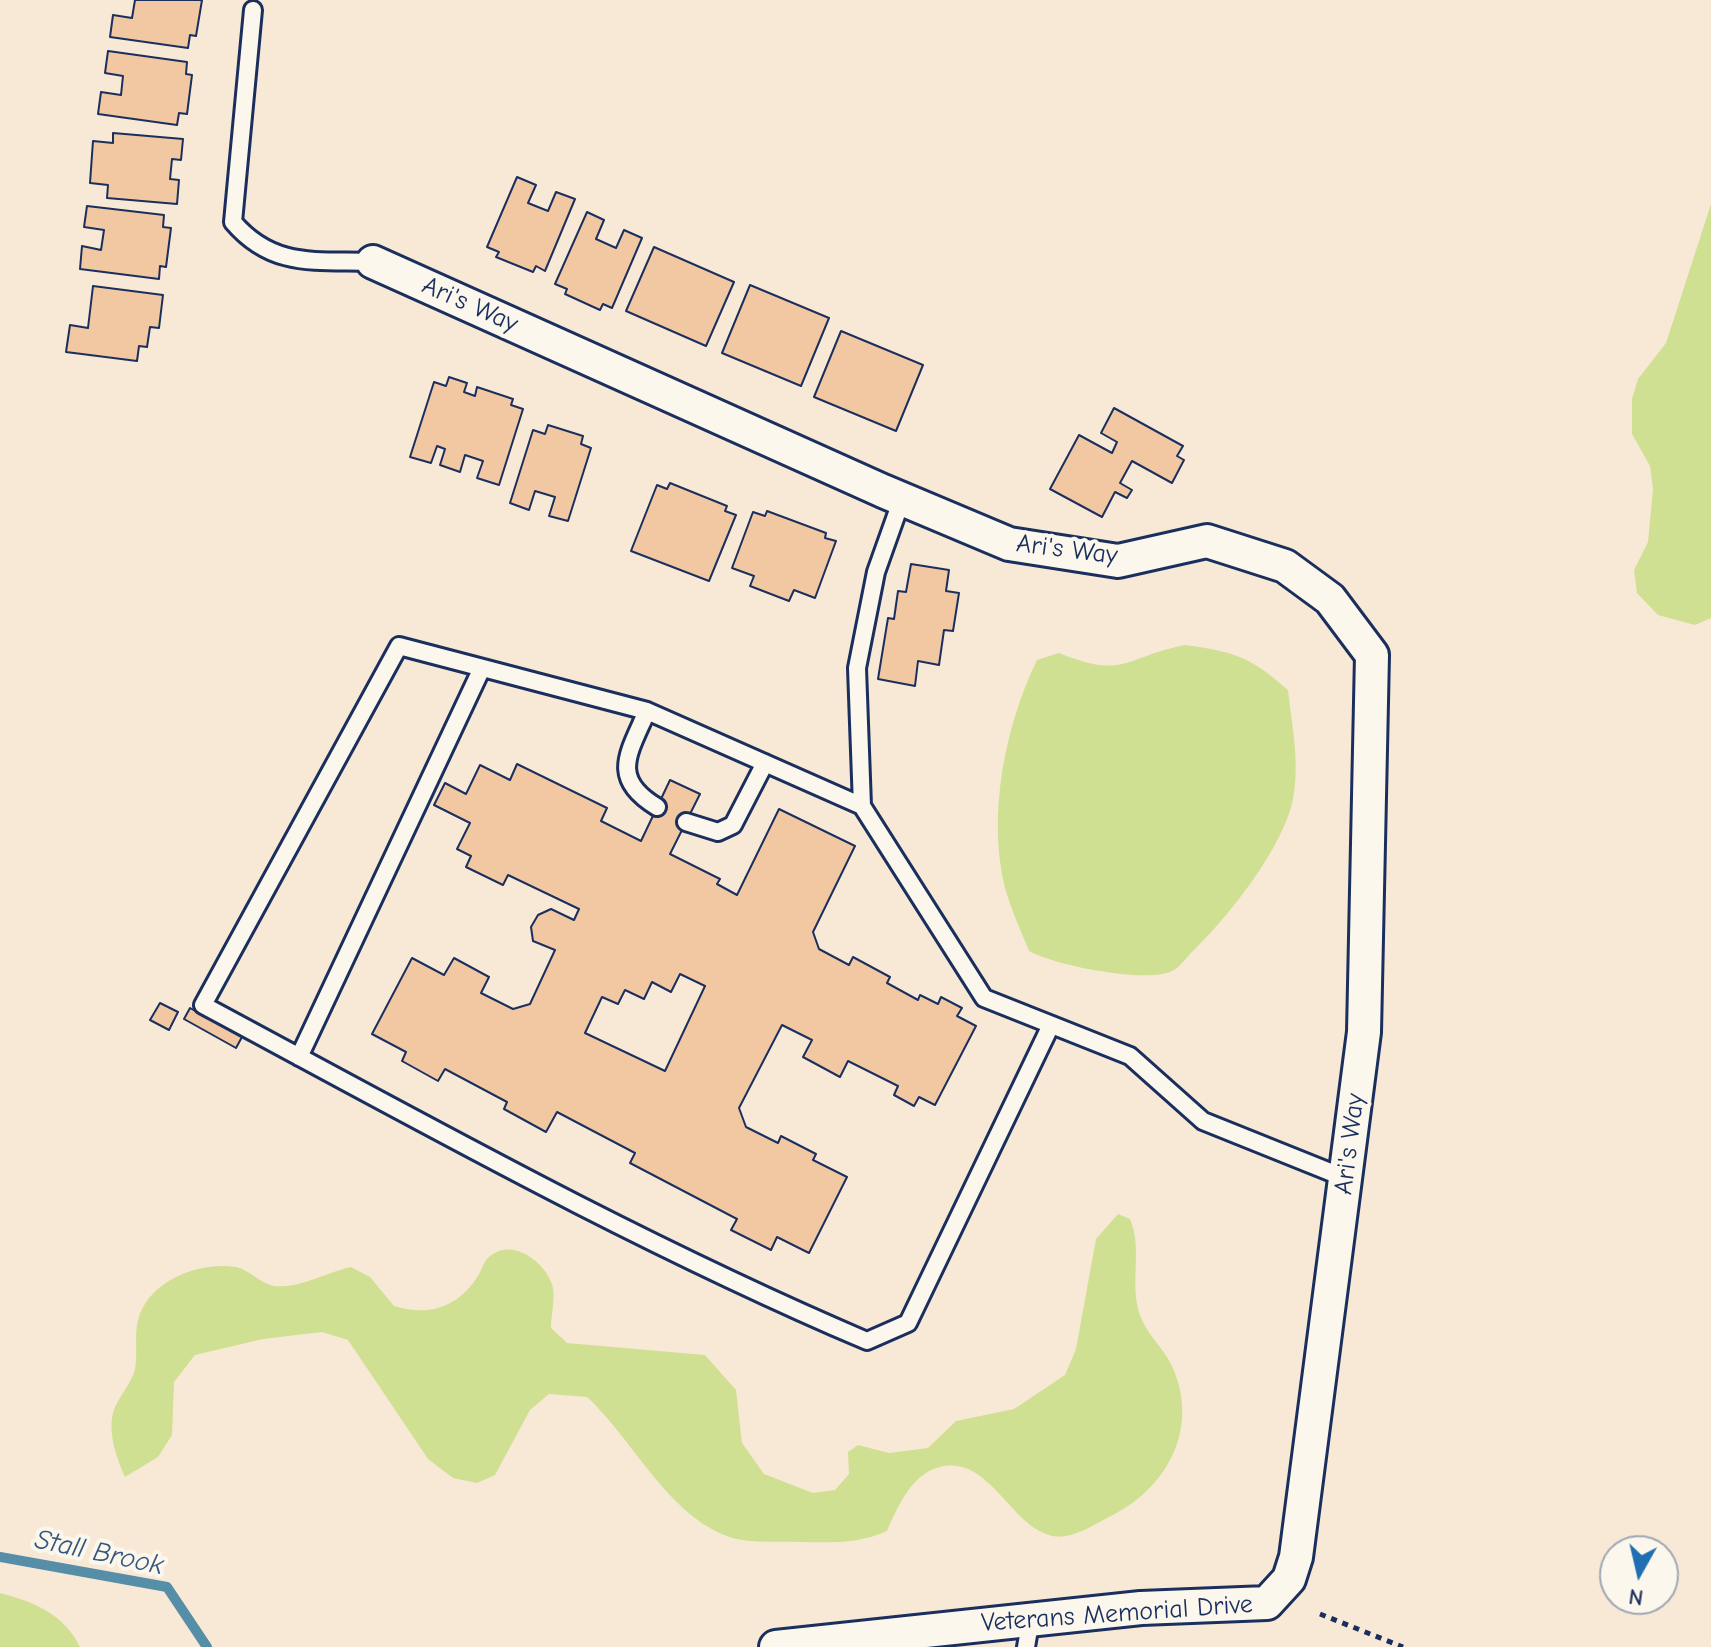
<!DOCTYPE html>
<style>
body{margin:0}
#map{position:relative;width:1711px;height:1647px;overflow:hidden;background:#f8e9d6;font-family:"Comic Neue",sans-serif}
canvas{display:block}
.north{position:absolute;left:1599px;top:1535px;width:80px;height:80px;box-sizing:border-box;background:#fbf7ec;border:2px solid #a1a7b3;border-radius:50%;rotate:188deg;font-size:22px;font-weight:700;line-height:32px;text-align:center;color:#1b2f5e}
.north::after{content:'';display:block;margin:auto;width:28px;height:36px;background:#1f6fb2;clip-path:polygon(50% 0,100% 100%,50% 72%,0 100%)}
</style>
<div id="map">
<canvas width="1711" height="1647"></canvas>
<div class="north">N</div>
</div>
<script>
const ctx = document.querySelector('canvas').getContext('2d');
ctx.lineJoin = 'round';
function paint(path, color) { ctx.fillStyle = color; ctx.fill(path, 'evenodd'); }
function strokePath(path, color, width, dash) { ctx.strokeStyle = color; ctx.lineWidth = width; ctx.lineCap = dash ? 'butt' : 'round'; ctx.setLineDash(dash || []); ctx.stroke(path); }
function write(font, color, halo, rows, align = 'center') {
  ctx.font = font + ' "Comic Neue",sans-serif'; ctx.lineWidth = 8; ctx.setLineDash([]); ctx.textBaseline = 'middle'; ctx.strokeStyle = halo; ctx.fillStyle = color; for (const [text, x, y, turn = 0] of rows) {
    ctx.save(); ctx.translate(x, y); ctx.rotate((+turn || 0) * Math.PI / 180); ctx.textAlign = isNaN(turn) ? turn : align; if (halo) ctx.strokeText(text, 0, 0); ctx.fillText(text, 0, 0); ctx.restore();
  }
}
paint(new Path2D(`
 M1711,204v414l-16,7 -37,-10 -21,-22 -3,-23 14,-28 5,-53 -3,-23 -18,-32v-35l6,-20 28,-36z
 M1185,645c50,7 64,11 103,45 4,36 12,73 5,109 -10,49 -64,117 -99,151 -7,6 -14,18 -22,21 -25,13 -119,-6 -143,-20 -8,-20 -18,-42 -24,-63 -18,-73 0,-162 32,-228l22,-7c66,27 65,4 126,-8z
 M1118,1214l12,5c13,30 -1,65 10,96 7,20 23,32 32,51 28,61 -4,122 -61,150 -18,9 -42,26 -62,19 -40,-12 -61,-80 -109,-68 -28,6 -43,41 -53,64 -32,14 -55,11 -90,11 -22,-1 -52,2 -73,-7 -59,-25 -91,-95 -137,-138l-38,-3 -19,16 -35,65 -18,8 -24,-5 -25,-19 -80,-119 -26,-8 -59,7 -68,16 -21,27 -2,53 -14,22 -33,20c-9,-20 -19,-49 -10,-70 6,-13 17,-25 20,-38 3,-16 -1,-33 3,-49 10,-39 61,-59 98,-53 14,3 25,17 38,19 25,3 53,-14 77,-19l19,10 24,29c33,10 61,3 82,-27 7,-9 6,-19 17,-25 22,-14 51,8 59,30 4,11 -1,32 -1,44l16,15 138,12 31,35 6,53 22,31 49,19 22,-3 14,-16 -1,-22 10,-7 31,8 39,-5 28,-27 58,-12 51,-34 11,-26 20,-110z
 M0,1593c34,9 64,21 80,54h-80z`), '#d0e093');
strokePath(new Path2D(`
 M0,1557l167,30 40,60`), '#568ea8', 10);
const building = new Path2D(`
 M135,0h67l-6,36 -6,-1 -2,13 -78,-11 3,-22 19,3z
 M108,51l79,11 -1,12 6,1 -5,39 -8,-1 -2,12 -79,-11 3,-22 20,3 2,-19 -18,-3z
 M113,133l70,6 -2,21 -9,-1 -2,20 9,1 -2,24 -70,-6 1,-13 -18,-2 3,-42 20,2z
 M517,177l19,8 -8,18 20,8 8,-19 19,7 -30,72 -9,-5 -3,6 -37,-15 3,-5 -12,-5z
 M87,206l77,9 -1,12 8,1 -5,39 -6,-1 -1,13 -79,-10 2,-23 19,4 3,-20 -20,-3z
 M587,212l17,8 -8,19 20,9 8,-18 18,8 -30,70 -9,-4 -3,6 -35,-16 2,-5 -12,-5z
 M654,247l80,35 -28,64 -80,-35z
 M750,285l79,33 -28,68 -79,-33z
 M93,286l70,9 -4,33 -9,-1 -3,20 -8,-1 -2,15 -71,-9 4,-27 18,3z
 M841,331l82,34 -27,66 -82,-34z
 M449,377l18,6 -3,9 11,4 2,-9 36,12 -2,6 12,4 -24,76 -22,-7 6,-17 -18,-6 -5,17 -20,-7 5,-16 -8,-3 -6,17 -21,-6 24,-75 12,4z
 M1114,408l69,38 -6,10 7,4 -12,23 -40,-22 -12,22 12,7 -5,8 -12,-6 -13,25 -52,-28 29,-54 33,18 5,-11 -16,-9z
 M548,425l35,11 -2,8 10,4 -23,73 -19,-5 6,-19 -20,-6 -6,19 -19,-7 23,-73 12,4z
 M670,483l57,23 -2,5 11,4 -27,66 -78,-30 26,-66 10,4z
 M767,511l59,22 -1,5 11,3 -21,57 -21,-8 -5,11 -39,-15 4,-10 -22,-8 21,-56 12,4z
 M911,564l38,6 -3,21 13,2 -6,38 -9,-1 -5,35 -21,-4 -3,25 -37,-7 10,-61 6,1 4,-28 8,1z
 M517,764l90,44 -6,13 40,20 29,-61 30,14 -30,60 50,25 -3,5 20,11 42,-86 76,37 -42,86 6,17 30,16 4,-8 37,20 -3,6 31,17 2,-5 18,9 3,-7 21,11 -5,8 19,10 -41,79 -16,-8 -5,9 -20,-11 4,-9 -50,-25 -8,16 -37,-20 9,-17 -30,-15 -43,83 7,19 32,16 3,-7 35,18 -3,6 34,17 -38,76 -32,-16 -6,13 -40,-20 6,-11 -107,-56 5,-10 -78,-41 -11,20 -42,-23 3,-7 -62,-33 -7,12 -36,-20 4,-9 -34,-18 40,-76 32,17 10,-17 35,19 -8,16 32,16 17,-5 25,-54 -22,-9 -2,-14 7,-12 13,-6 23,11 5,-11 -71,-34 -5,10 -37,-18 5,-11 -14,-7 13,-26 -36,-18 11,-22 21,11 14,-29 30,15zM680,974l25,12 -40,85 -80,-38 17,-36 16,7 7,-14 19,9 8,-17 19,10z
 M160,1003l18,9 -9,18 -19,-10z
 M190,1008l52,29 -6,11 -52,-29z`);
paint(building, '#f2c8a2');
strokePath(building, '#1b2f5e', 2);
const service = new Path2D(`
 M253,10l-20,212c40,47 84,38 140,40
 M647,711c-18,42 -38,67 10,96
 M862,806l-5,-138 19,-96 26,-73
 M686,822l32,10 15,-7 32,-62
 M1051,1025l-143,298 -41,18c-228,-97 -446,-219 -664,-336l196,-359 248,65 215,95 122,192 146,58 73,65 142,57
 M299,1057l183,-389
 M1026,1647l5,-29`);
const minor = new Path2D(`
 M373,262l510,229 126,53 109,17 89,-20 78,25 45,33 42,56 -8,377 -68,525 -7,22 -22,24 -126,5 -365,39`);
strokePath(service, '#1b2f5e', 22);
strokePath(minor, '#1b2f5e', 38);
strokePath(new Path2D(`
 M1320,1614l83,33`), '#1b2f5e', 5, [6, 6]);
strokePath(service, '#fbf7ec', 16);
strokePath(minor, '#fbf7ec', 32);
write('26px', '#1b2f5e', '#fbf7ec', [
 ["Ari's Way",470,305,24],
 ["Ari's Way",1067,550,7],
 ["Ari's Way",1350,1144,-83],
 ["Veterans Memorial Drive",1117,1614,-4]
]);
write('italic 28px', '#34567d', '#fbf7ec', [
 ["Stall Brook",99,1553,12]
]);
</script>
